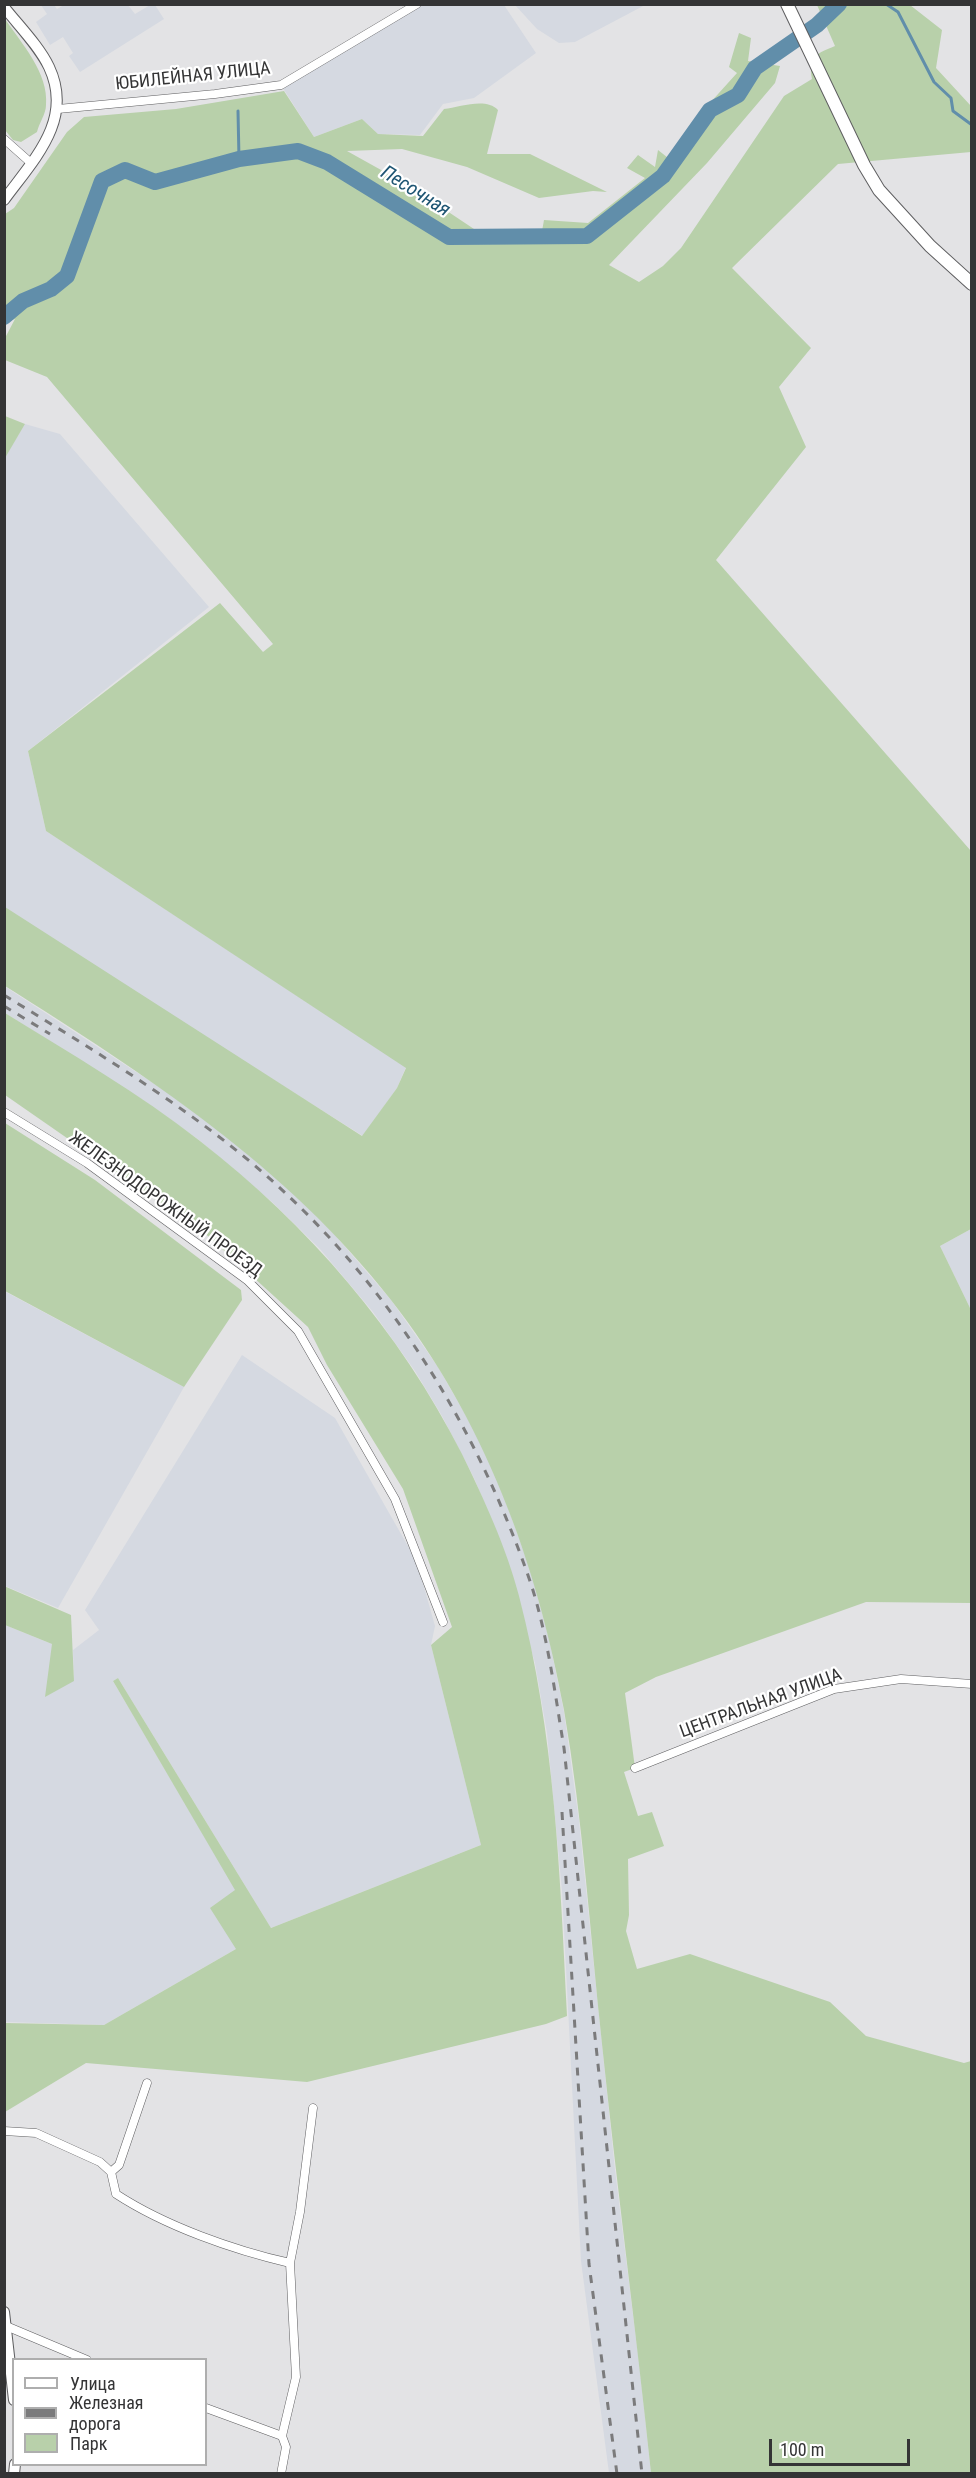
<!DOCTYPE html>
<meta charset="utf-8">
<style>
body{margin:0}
#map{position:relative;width:976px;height:2478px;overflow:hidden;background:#e3e3e5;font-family:"Roboto Condensed",sans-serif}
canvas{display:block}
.frame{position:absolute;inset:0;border:6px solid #343435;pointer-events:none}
.legend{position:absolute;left:12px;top:2358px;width:195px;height:108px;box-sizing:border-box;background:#fff;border:2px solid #aeaeae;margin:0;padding:8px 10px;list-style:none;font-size:18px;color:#343435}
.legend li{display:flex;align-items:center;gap:12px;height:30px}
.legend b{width:30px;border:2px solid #aeaeae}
.scale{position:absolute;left:769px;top:2439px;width:141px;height:27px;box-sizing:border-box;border:3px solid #343435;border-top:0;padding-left:8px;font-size:18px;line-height:21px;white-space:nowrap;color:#343435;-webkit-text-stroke:4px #fff;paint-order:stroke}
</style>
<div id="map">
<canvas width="976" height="2478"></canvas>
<div class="frame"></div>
<ul class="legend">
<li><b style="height:8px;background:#fff"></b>Улица</li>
<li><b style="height:8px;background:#7b7b7c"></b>Железная дорога</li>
<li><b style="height:16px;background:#b8d0aa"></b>Парк</li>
</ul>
<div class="scale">100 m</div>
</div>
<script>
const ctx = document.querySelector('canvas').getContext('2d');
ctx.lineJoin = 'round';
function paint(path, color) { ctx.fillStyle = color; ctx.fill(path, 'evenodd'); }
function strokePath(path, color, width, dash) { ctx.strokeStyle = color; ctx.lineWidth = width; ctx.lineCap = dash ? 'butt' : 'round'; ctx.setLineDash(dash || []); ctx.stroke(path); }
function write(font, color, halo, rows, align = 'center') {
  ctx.font = font + ' "Roboto Condensed",sans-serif'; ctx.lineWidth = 4.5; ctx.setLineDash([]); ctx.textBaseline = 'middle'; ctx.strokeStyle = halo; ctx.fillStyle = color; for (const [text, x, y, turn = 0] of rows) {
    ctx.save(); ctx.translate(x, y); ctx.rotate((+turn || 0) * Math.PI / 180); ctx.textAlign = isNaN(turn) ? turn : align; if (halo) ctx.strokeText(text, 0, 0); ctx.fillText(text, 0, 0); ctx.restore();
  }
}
paint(new Path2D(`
 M41,5h13l3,4 7,-4h64l7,9 15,-9h5l9,14 -84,53 -11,-16 4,-3 -10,-16 -13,8 -14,-23 11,-8z
 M417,5h87l32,48 -62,45 -31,6 -23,31 -42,-1 -16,-15 -48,18 -33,-52z
 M515,5h130l-70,37 -16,1 -22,-14z
 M25,424l35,10 149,173 -181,144 18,80 360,236 -9,21 -34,48 -358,-224 -1,-454z
 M4,986l163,106 56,41 69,58 42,43 57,66 47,67 38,66 23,50 32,88 19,72 14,69 15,109 36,349 25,201 11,102h-42l-28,-212 -19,-370 -15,-158 -12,-70 -37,-127 -24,-58 -32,-62 -27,-45 -42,-59 -53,-63 -48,-47 -73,-62 -55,-39 -139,-88z
 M971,1229v81l-31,-64z
 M4,1291l180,96 -126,221 -53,-22z
 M242,1355l93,63 82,144 18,64 -4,19 50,200 -210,83 -153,-250 -5,3 123,209v59l-132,76 -99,-3v-397l47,19 22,37 -1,-31 26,-20 -14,-20z`), '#d5d9e1');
paint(new Path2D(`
 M817,5h93l32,25 -6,38 35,38v46l-133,12 -106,104 79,80 -32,39 27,60 -90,113 255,291v378l-31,17 31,64v293l-105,-1 -210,75 -31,16 10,75 -11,4 14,44 14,-4 12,34 -36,13 1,56 -3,16 11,38 53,-15 140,48 36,34 98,27 7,-2v412h-320c-15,-143 -34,-285 -49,-429 -12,-111 -19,-224 -38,-334 -27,-148 -80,-291 -173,-410 -104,-134 -245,-225 -386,-314v-79l357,229 35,-48 9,-20 -360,-237 -18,-80 192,-148 43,49 10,-8 -226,-267 -42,-17v-22l10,-19 -10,4v-109l9,-6 53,-76 17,-15 92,-8 108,-18 30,46 48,-18 16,15 45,2 21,-27c16,-2 42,-12 54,1l-11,44h43l77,38 -14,-1 -54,7 -72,-31 -65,-18 -55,2 61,34 66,44 66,13 4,-22 44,3 57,-45 -18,-10 11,-13 17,12 3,-17 19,15 31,-44 1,-17 28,-31 -8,-6 10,-34 12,5 -3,23 32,5 -5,17 -68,80 -98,102 30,17 24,-16 18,-18 103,-152 28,-17c-4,-23 4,-25 23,-33z
 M5,19c16,24 44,54 41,86 0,9 -7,18 -9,27l-16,10 -8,-2 -8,-10z
 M5,416l20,8 -20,34z
 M5,1013c66,41 134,80 195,128 109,85 199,189 262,313 21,43 45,95 57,142 36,138 41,278 48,420l-21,8 -239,58 -221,-19 -81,49v-89l99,2 132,-76 -26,-41 25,-18 -122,-209 5,-3 153,250 210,-83 -50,-200 21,-18 -49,-138 -76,-124 -19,-38 -100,-91 -203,-141z
 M5,1123l90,57 146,110 1,10 -58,87 -179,-96z
 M4,1586l67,29 3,66 -29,16 7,-53 -47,-19z`), '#b8d0aa');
strokePath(new Path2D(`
 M886,4l12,8 36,70 17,16 2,13 19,14
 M238,111l1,48`), '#618eaa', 3);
strokePath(new Path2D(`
 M4,317l19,-16 28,-12 16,-13 35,-95 23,-11 30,12 84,-23 59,-8 29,11 122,75 138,-1 76,-60 47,-66 28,-15 17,-27 62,-43 22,-21`), '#618eaa', 16);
const street = new Path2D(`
 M58,109l157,-15 66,-9 136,-81
 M4,139l27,24
 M4,1112l83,51 160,117 51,51 97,168 48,123
 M635,1768l199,-79 67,-10 71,5
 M4,2131l32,2 64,29 11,10 5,22c49,32 117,56 174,69
 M111,2172l8,-7 28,-82
 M6,2326l81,34
 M206,2408l76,28
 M281,2474l5,-27 -4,-11 14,-59 -6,-114 10,-51 13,-104`);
const secondary = new Path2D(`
 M4,7c15,19 35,39 45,60 25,53 -15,92 -45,133
 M4,2312l10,88
 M14,2474l1,-10`);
const primary = new Path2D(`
 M787,4l77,161 15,25 51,56 42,38`);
strokePath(street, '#5e5e60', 9);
strokePath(secondary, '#5e5e60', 12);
strokePath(primary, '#5e5e60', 14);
strokePath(street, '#fff', 8);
strokePath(secondary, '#fff', 10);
strokePath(primary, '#fff', 12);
strokePath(new Path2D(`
 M4,995c73,45 146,89 214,141 149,113 253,272 313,448 17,53 24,110 33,164l78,726
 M4,1006l46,28
 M562,1812l27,452 28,210`), '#7b7b7c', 3, [8, 8]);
write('18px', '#343435', '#fff', [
 ["ЮБИЛЕЙНАЯ УЛИЦА",193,77,-6],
 ["ЖЕЛЕЗНОДОРОЖНЫЙ ПРОЕЗД",165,1205,36],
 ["ЦЕНТРАЛЬНАЯ УЛИЦА",761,1704,-20]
]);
write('italic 20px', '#1e5573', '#fff', [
 ["Песочная",415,192,32]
]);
</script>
